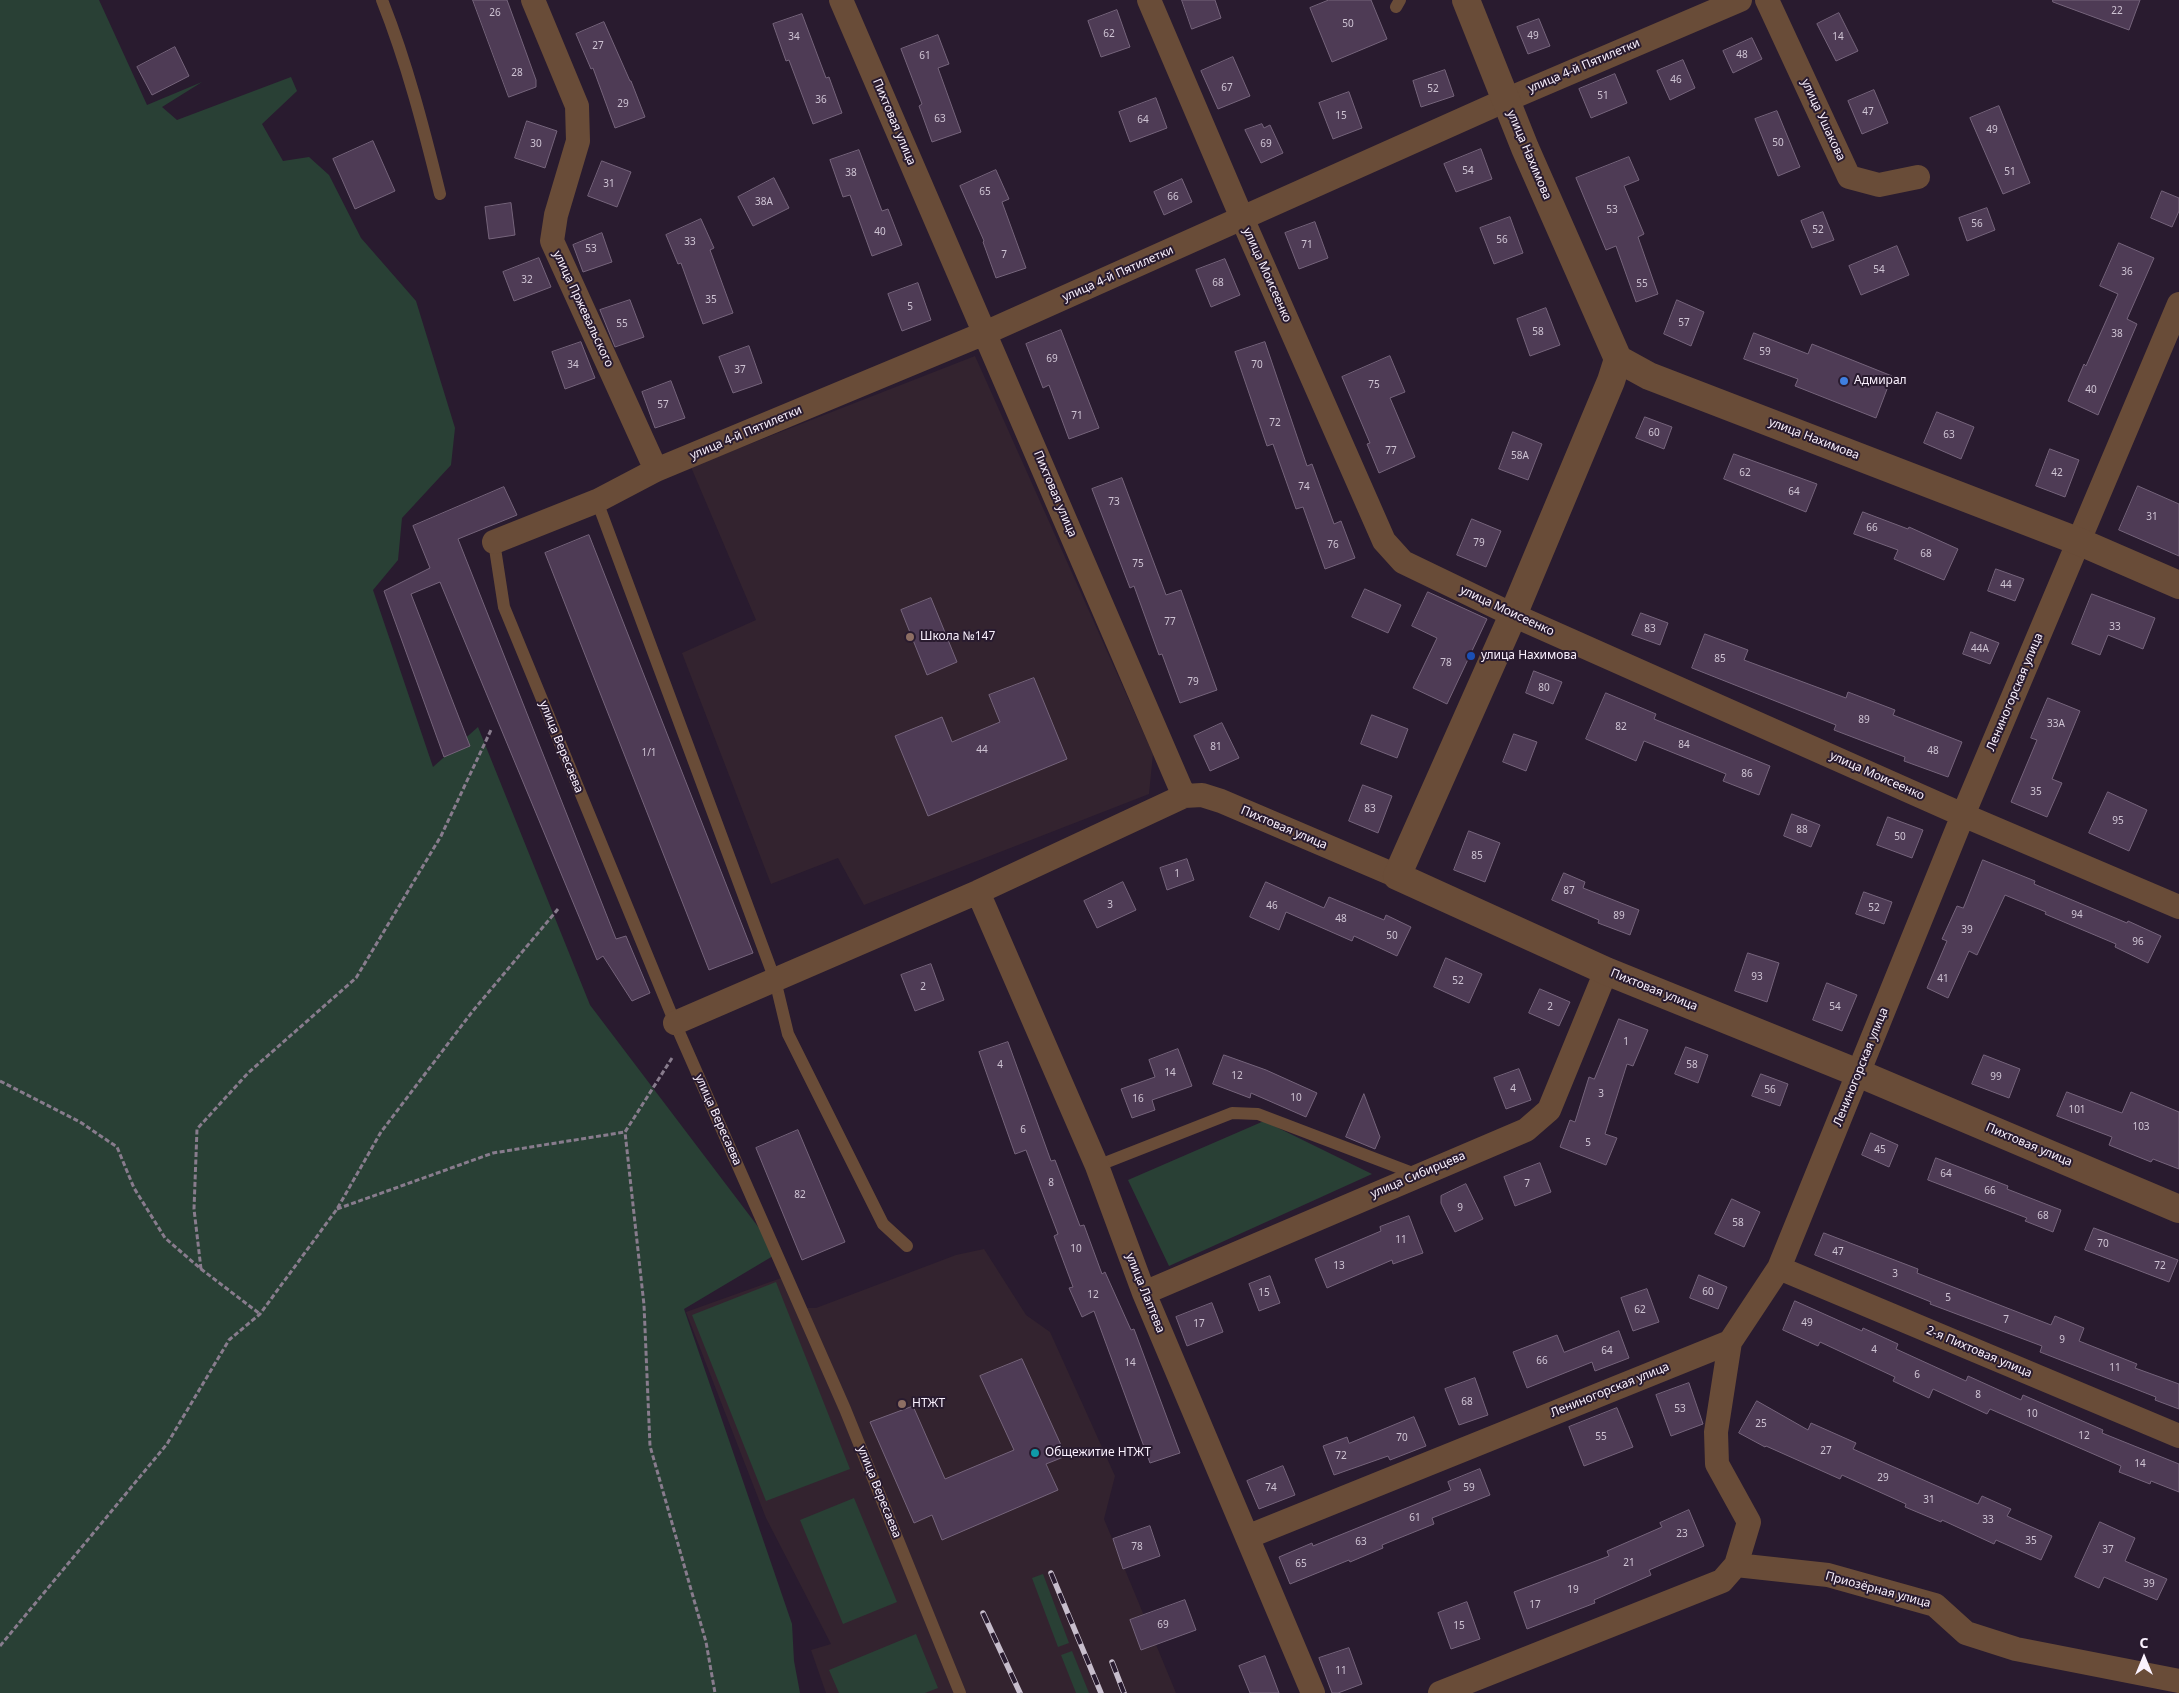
<!DOCTYPE html>
<meta charset="utf-8">
<style>
body{margin:0}
#map{position:relative;width:2179px;height:1693px;overflow:hidden;background:#291b2f;font-family:"Noto Sans",sans-serif}
canvas{display:block}
.north{position:absolute;left:2119px;top:1633px;width:50px;height:50px;-webkit-text-stroke:4px #291b2f;paint-order:stroke;rotate:0deg;font-size:14px;font-weight:700;line-height:20px;text-align:center;color:#faf1fe}
.north::after{content:'';display:block;margin:auto;width:18px;height:22px;background:#faf1fe;clip-path:polygon(50% 0,100% 100%,50% 72%,0 100%)}
</style>
<div id="map">
<canvas width="2179" height="1693"></canvas>
<div class="north">С</div>
</div>
<script>
const ctx = document.querySelector('canvas').getContext('2d');
ctx.lineJoin = 'round';
function paint(path, color) { ctx.fillStyle = color; ctx.fill(path, 'evenodd'); }
function strokePath(path, color, width, dash) { ctx.strokeStyle = color; ctx.lineWidth = width; ctx.lineCap = dash ? 'butt' : 'round'; ctx.setLineDash(dash || []); ctx.stroke(path); }
function write(font, color, halo, rows, align = 'center') {
  ctx.font = font + ' "Noto Sans",sans-serif'; ctx.lineWidth = 4; ctx.setLineDash([]); ctx.textBaseline = 'middle'; ctx.strokeStyle = halo; ctx.fillStyle = color; for (const [text, x, y, turn = 0] of rows) {
    ctx.save(); ctx.translate(x, y); ctx.rotate((+turn || 0) * Math.PI / 180); ctx.textAlign = isNaN(turn) ? turn : align; if (halo) ctx.strokeText(text, 0, 0); ctx.fillText(text, 0, 0); ctx.restore();
  }
}
paint(new Path2D(`
 M975,356l178,398 -4,40 -285,111 -26,-47 -67,26 -89,-231 74,-33 -65,-153z
 M984,1249l42,66 24,17 65,144 -11,43 72,174h-350l-15,-43 20,-6 -65,-126 -80,-206 98,-35 15,31h17l140,-53z`), '#33232f');
paint(new Path2D(`
 M0,0h99l48,105 55,-23 -40,25 15,13 114,-43 6,14 -35,33 21,37 26,-4 20,18 32,63 55,63 39,127 -4,37 -49,53 -4,42 -25,30 60,177 45,-40 112,278 188,248 -94,56 108,315 2,37 6,32h-800z
 M1264,1121l108,53 -203,92 -41,-86z
 M776,1282l74,187 -84,32 -74,-186z
 M854,1498l43,104 -54,22 -43,-104z
 M1043,1574l26,69 -11,4 -26,-69z
 M916,1634l22,54 -13,5h-86l-10,-23z
 M1072,1651l17,42h-13l-15,-38z`), '#294035');
const building = new Path2D(`
 M473,0h34l29,80v7l-27,10z
 M1182,0h33l6,18 -29,11z
 M1329,0h42l16,39 -55,23 -22,-54z
 M2053,0h87l-11,30 -76,-28z
 M1117,10l13,37 -29,10 -13,-36z
 M1839,13l19,38 -22,10 -19,-37z
 M802,14l24,64 3,-1 13,36 -29,11 -24,-64 -3,1 -13,-37z
 M1539,19l11,27 -22,8 -11,-27z
 M604,22l26,59h1l14,36 -30,11 -22,-60 -2,1 -15,-35z
 M938,35l11,29 -11,4 23,64 -29,10 -13,-36 3,-2 -21,-55z
 M1752,38l10,21 -29,14 -10,-22z
 M175,47l14,29 -37,19 -15,-28z
 M1233,57l17,39 -32,13 -17,-38z
 M1683,60l12,28 -25,12 -13,-29z
 M1445,70l9,26 -33,11 -8,-26z
 M1615,74l12,29 -36,15 -12,-29z
 M1874,90l14,33 -26,11 -14,-33z
 M1349,92l13,36 -29,11 -14,-36z
 M1156,98l11,30 -37,14 -11,-30z
 M1999,106l31,77 -27,11 -33,-76z
 M1777,111l23,56 -22,9 -23,-57z
 M527,121l30,10 -12,37 -30,-10z
 M1262,124l2,4 6,-3 13,28 -22,10 -16,-33z
 M373,141l22,50 -40,18 -22,-50z
 M1481,149l11,30 -36,13 -12,-28z
 M859,150l23,61 6,-2 14,36 -30,11 -22,-61 -7,2 -13,-37z
 M1629,157l10,23 -15,6 20,48 -6,3 20,57 -22,8 -20,-56 -10,4 -30,-72z
 M602,161l29,11 -14,35 -29,-11z
 M996,170l13,29 -7,3 24,66 -30,10 -13,-36 1,-1 -24,-55z
 M774,178l15,30 -36,18 -15,-29z
 M1182,179l10,23 -28,13 -10,-23z
 M2162,191l17,7v13l-7,16 -21,-9z
 M511,203l4,32 -26,4 -4,-32z
 M1987,208l8,22 -28,11 -8,-23z
 M1823,212l11,28 -22,8 -11,-27z
 M1510,217l13,36 -29,11 -14,-36z
 M701,219l13,29 -4,2 23,63 -30,11 -22,-61 -3,1 -12,-29z
 M1315,222l13,36 -29,11 -14,-36z
 M602,233l10,29 -29,10 -10,-27z
 M2119,243l35,15 -27,61 10,5 -39,91 -30,-14 16,-37 2,2 32,-72 -18,-8z
 M1897,246l12,29 -48,20 -12,-29z
 M539,258l12,29 -37,14 -11,-29z
 M1225,259l15,36 -29,12 -15,-37z
 M918,283l13,37 -29,11 -14,-37z
 M630,300l14,37 -29,10 -15,-37z
 M1677,300l27,12 -13,34 -27,-12z
 M1546,308l14,37 -30,11 -13,-37z
 M1061,330l38,98 -30,11 -20,-54 -6,3 -17,-44z
 M1754,333l54,21 4,-10 80,32 -16,42 -81,-32 3,-7 -54,-20z
 M581,342l14,36 -30,11 -13,-37z
 M1265,342l42,124 5,-2 22,60 7,-3 14,37 -30,11 -22,-62 -7,2 -23,-65 -6,2 -32,-94z
 M749,346l13,37 -29,10 -14,-36z
 M1390,356l15,36 -15,6 25,59 -36,16 -12,-29 3,-1 -28,-66z
 M671,381l14,37 -30,10 -13,-36z
 M1937,412l37,15 -13,32 -37,-16z
 M1645,417l27,10 -8,22 -28,-11z
 M1513,432l29,12 -14,36 -29,-11z
 M2050,449l29,11 -14,37 -29,-11z
 M1734,454l83,30 -11,28 -82,-33z
 M1122,478l44,117 15,-5 36,100 -37,13 -18,-49 -3,1 -25,-69 -4,2 -38,-99z
 M2138,486l41,18v52l-60,-26z
 M504,487l13,28 -59,24 158,400 10,-3 24,57 -18,8 -29,-45 -6,4 -157,-378 -29,12 59,152 -26,11 -60,-166 46,-23 -17,-42z
 M1863,512l45,17 1,-2 49,22 -14,31 -50,-21 4,-9 -44,-16z
 M1472,519l29,12 -15,36 -29,-12z
 M589,535l164,418 -44,17 -164,-417z
 M1996,569l28,10 -9,22 -27,-10z
 M1365,589l36,16 -13,28 -36,-16z
 M1428,592l59,27 -40,85 -34,-16 24,-50 -25,-12z
 M2092,594l63,24 -12,31 -35,-14 -8,20 -28,-11z
 M931,598l26,64 -30,13 -26,-65z
 M1641,613l27,10 -8,22 -28,-10z
 M1971,632l28,11 -9,21 -27,-10z
 M1705,634l43,16 -4,10 102,38 2,-6 47,18 -2,5 69,27 -14,35 -44,-16 1,-4 -71,-27 2,-5 -144,-57z
 M1534,671l28,11 -9,22 -27,-11z
 M1034,678l33,81 -139,57 -33,-80 47,-19 10,25 48,-20 -11,-27z
 M1606,693l50,21 -2,5 116,47 -11,29 -36,-14 3,-7 -82,-33 -8,20 -50,-22z
 M2048,698l32,13 -28,68 10,4 -15,34 -36,-15 26,-62 -6,-2z
 M1372,715l36,14 -11,29 -36,-14z
 M1222,723l17,35 -29,13 -16,-35z
 M1514,734l23,8 -11,29 -23,-9z
 M1363,785l29,11 -14,37 -29,-12z
 M2108,792l39,18 -18,41 -40,-18z
 M1792,814l28,11 -9,22 -27,-11z
 M1888,817l35,13 -11,28 -35,-13z
 M1469,831l31,12 -15,39 -31,-12z
 M1187,859l7,21 -27,10 -7,-22z
 M1983,860l52,21 -1,3 93,39 1,-2 33,15 -13,27 -33,-16 1,-3 -71,-30 1,-2 -41,-17 -28,60 -8,-4 -21,47 -21,-10 20,-47 -5,-2 15,-33 6,2z
 M1564,873l21,9 -2,6 56,22 -9,25 -32,-12 1,-3 -47,-20z
 M1123,882l13,28 -39,18 -13,-27z
 M1266,882l58,26 5,-11 55,23 2,-5 25,12 -14,29 -43,-20 -2,5 -66,-29 -7,18 -29,-13z
 M1864,892l28,10 -8,22 -28,-10z
 M1748,953l31,10 -12,39 -32,-11z
 M1446,958l36,16 -13,29 -35,-16z
 M931,964l13,36 -29,11 -14,-36z
 M1827,983l30,12 -15,36 -29,-11z
 M1540,989l30,13 -11,24 -30,-13z
 M1619,1019l29,11 -15,36 -6,-2 -22,70 12,4 -11,27 -46,-18 10,-27 5,2 14,-45 5,2z
 M1008,1042l43,119 4,-1 25,66 4,-1 18,49 3,-2 26,58 3,-1 46,124 -30,10 -56,-152 -12,6 -13,-29 4,-1 -19,-51 4,-2 -32,-84 -11,4 -36,-102z
 M1686,1047l22,8 -10,28 -23,-9z
 M1178,1049l14,37 -40,14 3,10 -23,8 -11,-29 34,-12 -6,-17z
 M1224,1055l42,15 51,23 -11,24 -55,-24 -1,5 -37,-14z
 M1984,1055l36,14 -11,29 -37,-14z
 M1519,1069l12,31 -25,9 -12,-31z
 M1761,1074l27,10 -8,22 -28,-10z
 M2067,1092l55,21 9,-21 48,20v57l-26,-10 -2,3 -42,-17 3,-8 -55,-21z
 M1364,1094l16,43 -5,12 -29,-12z
 M798,1130l47,112 -43,18 -46,-112z
 M1871,1133l27,12 -9,22 -27,-12z
 M1936,1158l72,28 -1,3 54,21 -8,22 -28,-11 2,-3 -99,-38z
 M1540,1163l11,29 -36,14 -11,-29z
 M1466,1184l17,35 -28,13 -14,-29v-7z
 M1732,1199l28,13 -16,35 -29,-13z
 M1409,1216l14,37 -30,11 -1,-4 -65,28 -12,-29 66,-28 -1,-4z
 M2094,1228l84,32 -9,22 -84,-32z
 M1824,1233l94,36 -1,4 134,52 4,-9 29,12 -5,13 58,23 -2,4 44,16v25l-24,-9 1,-3 -116,-45 2,-6 -112,-42 1,-2 -116,-47z
 M1699,1275l28,12 -9,22 -28,-11z
 M1270,1276l10,27 -21,8 -10,-27z
 M1647,1289l12,33 -26,9 -12,-33z
 M1795,1301l67,30 1,-3 35,16 -2,5 70,32 2,-5 53,24 2,-5 80,35 -1,3 77,31v28l-28,-11 -1,3 -31,-12 2,-6 -131,-57 -3,5 -54,-25 -4,9 -36,-17 2,-4 -75,-35 -2,4 -35,-16z
 M1212,1303l11,29 -36,14 -11,-29z
 M1619,1331l10,27 -34,13 -3,-9 -65,26 -14,-36 44,-17 7,17z
 M1022,1359l44,97 -20,8 12,26 -116,50 -10,-25 -18,8 -44,-101 43,-16 32,73 69,-29 -34,-74z
 M1475,1378l13,37 -29,10 -14,-36z
 M1689,1383l14,41 -32,12 -15,-41z
 M1757,1401l51,29 3,-7 45,20 -3,6 125,55 4,-8 29,13 -4,7 45,20 -11,24 -45,-20 -2,4 -52,-24 -1,2 -36,-15 1,-3 -64,-29 -2,4 -74,-33 -1,1 -26,-14z
 M1617,1408l16,39 -49,19 -15,-39z
 M1414,1417l12,29 -36,14 -2,-4 -54,19 -11,-29 24,-9 2,6z
 M1283,1466l12,29 -36,14 -12,-28z
 M1480,1469l10,26 -58,23 2,6 -52,21 1,3 -33,14 -1,-2 -59,24 -11,-27 33,-14 1,3 138,-56 -3,-8z
 M1689,1510l15,36 -55,24 2,5 -57,25 1,3 -68,26 -13,-37 95,-36 -2,-5 55,-24 -2,-4z
 M2100,1522l35,16 -10,23 42,18 -10,21 -53,-23 -5,11 -24,-11z
 M1150,1526l10,30 -37,13 -10,-30z
 M1185,1600l11,30 -55,20 -11,-30z
 M1467,1602l13,37 -29,10 -13,-36z
 M1349,1648l13,36 -24,9h-6l-13,-35z
 M1265,1656l14,37h-29l-11,-27z`);
paint(building, '#4e3b55');
strokePath(building, '#75647b', 1);
strokePath(new Path2D(`
 M672,1058l-47,74 19,173 6,141 56,196 9,51
 M0,1081l80,41 37,25 17,41 31,50 36,31 59,45
 M337,1209l156,-56 132,-21
 M201,1269l-7,-60 3,-80 51,-56 108,-95 85,-142 50,-106
 M0,1646l167,-202 62,-104 31,-26 77,-105 44,-77 91,-120 86,-103`), '#887c8d', 3, [5, 2.5]);
strokePath(new Path2D(`
 M382,0c25,63 42,129 58,194
 M1396,7l4,-7
 M597,501l178,479 13,54 95,190 24,22
 M494,542l10,65 171,416 170,386 115,284
 M1097,1166l135,-53 26,1 160,61`), '#694c38', 12);
strokePath(new Path2D(`
 M533,0l44,106 1,35 -22,74 -4,26 104,229
 M841,0l343,796 18,-1 19,6 176,75
 M1149,0l93,218 142,323 19,21 110,53 450,200 216,92
 M1767,0l82,177 30,8 39,-8
 M494,542l103,-41 59,-31 329,-137 521,-233 234,-100
 M978,892l119,274 47,127 169,400
 M675,1023l303,-131 206,-96
 M1779,1268l400,168
 M1144,1293l382,-163 23,-20 57,-139
 M1730,1342l-14,90 1,32 32,58 -13,43
 M1247,1537l483,-195 49,-74 184,-453 216,-511
 M1440,1693l282,-112 14,-16 92,10 107,30 31,28 50,16 163,32`), '#694c38', 24);
strokePath(new Path2D(`
 M1466,0l59,148 93,211 31,17 431,166 99,43
 M1618,359l-7,22 -98,234 -116,261 209,95 252,102 321,136`), '#694c38', 28);
const rail = new Path2D(`
 M1051,1573l50,120
 M983,1613l37,80
 M1112,1662l12,31`);
strokePath(rail, '#c7bdcc', 5.5);
strokePath(rail, '#291b2f', 4, [11]);
for (const [x, y, r, color] of [
 [1844,381,5,"#3f7fe0"],
 [910,637,5,"#8d6e63"],
 [1471,656,5,"#1a4fb4"],
 [902,1404,5,"#8d6e63"],
 [1035,1453,5,"#0f9aa8"]
]) { const dot = new Path2D(); dot.arc(x, y, r, 0, 2 * Math.PI); ctx.fillStyle = color; ctx.fill(dot); strokePath(dot, '#291b2f', 2); }
write('10px', '#cfc4d4', null, [
 ["22",2117,11],
 ["26",495,13],
 ["50",1348,24],
 ["62",1109,34],
 ["49",1533,36],
 ["34",794,37],
 ["14",1838,37],
 ["27",598,46],
 ["48",1742,55],
 ["61",925,56],
 ["28",517,73],
 ["46",1676,80],
 ["67",1227,88],
 ["52",1433,89],
 ["51",1603,96],
 ["36",821,100],
 ["29",623,104],
 ["47",1868,112],
 ["15",1341,116],
 ["63",940,119],
 ["64",1143,120],
 ["49",1992,130],
 ["50",1778,143],
 ["30",536,144],
 ["69",1266,144],
 ["54",1468,171],
 ["51",2010,172],
 ["38",851,173],
 ["31",609,184],
 ["65",985,192],
 ["66",1173,197],
 ["38А",764,202],
 ["53",1612,210],
 ["56",1977,224],
 ["52",1818,230],
 ["40",880,232],
 ["56",1502,240],
 ["33",690,242],
 ["71",1307,245],
 ["53",591,249],
 ["7",1004,255],
 ["54",1879,270],
 ["36",2127,272],
 ["32",527,280],
 ["68",1218,283],
 ["55",1642,284],
 ["35",711,300],
 ["5",910,307],
 ["57",1684,323],
 ["55",622,324],
 ["58",1538,332],
 ["38",2117,334],
 ["59",1765,352],
 ["69",1052,359],
 ["34",573,365],
 ["70",1257,365],
 ["37",740,370],
 ["75",1374,385],
 ["40",2091,390],
 ["57",663,405],
 ["71",1077,416],
 ["72",1275,423],
 ["60",1654,433],
 ["63",1949,435],
 ["77",1391,451],
 ["58А",1520,456],
 ["62",1745,473],
 ["42",2057,473],
 ["74",1304,487],
 ["64",1794,492],
 ["73",1114,502],
 ["31",2152,517],
 ["66",1872,528],
 ["79",1479,543],
 ["76",1333,545],
 ["68",1926,554],
 ["75",1138,564],
 ["44",2006,585],
 ["77",1170,622],
 ["33",2115,627],
 ["83",1650,629],
 ["44А",1980,649],
 ["85",1720,659],
 ["78",1446,663],
 ["79",1193,682],
 ["80",1544,688],
 ["89",1864,720],
 ["33А",2056,724],
 ["82",1621,727],
 ["84",1684,745],
 ["81",1216,747],
 ["44",982,750],
 ["48",1933,751],
 ["1/1",649,753],
 ["86",1747,774],
 ["35",2036,792],
 ["83",1370,809],
 ["95",2118,821],
 ["88",1802,830],
 ["50",1900,837],
 ["85",1477,856],
 ["1",1177,874],
 ["87",1569,891],
 ["3",1110,905],
 ["46",1272,906],
 ["52",1874,908],
 ["94",2077,915],
 ["89",1619,916],
 ["48",1341,919],
 ["39",1967,930],
 ["50",1392,936],
 ["96",2138,942],
 ["93",1757,977],
 ["41",1943,979],
 ["52",1458,981],
 ["2",923,987],
 ["2",1550,1007],
 ["54",1835,1007],
 ["1",1626,1042],
 ["4",1000,1065],
 ["58",1692,1065],
 ["14",1170,1073],
 ["12",1237,1076],
 ["99",1996,1077],
 ["4",1513,1089],
 ["56",1770,1090],
 ["3",1601,1094],
 ["10",1296,1098],
 ["16",1138,1099],
 ["101",2077,1110],
 ["103",2141,1127],
 ["6",1023,1130],
 ["5",1588,1143],
 ["45",1880,1150],
 ["64",1946,1174],
 ["8",1051,1183],
 ["7",1527,1184],
 ["66",1990,1191],
 ["82",800,1195],
 ["9",1460,1208],
 ["68",2043,1216],
 ["58",1738,1223],
 ["11",1401,1240],
 ["70",2103,1244],
 ["10",1076,1249],
 ["47",1838,1252],
 ["13",1339,1266],
 ["72",2160,1266],
 ["3",1895,1274],
 ["60",1708,1292],
 ["15",1264,1293],
 ["12",1093,1295],
 ["5",1948,1298],
 ["62",1640,1310],
 ["7",2006,1320],
 ["49",1807,1323],
 ["17",1199,1324],
 ["9",2062,1340],
 ["4",1874,1350],
 ["64",1607,1351],
 ["66",1542,1361],
 ["14",1130,1363],
 ["11",2115,1368],
 ["6",1917,1375],
 ["8",1978,1395],
 ["68",1467,1402],
 ["53",1680,1409],
 ["10",2032,1414],
 ["25",1761,1424],
 ["12",2084,1436],
 ["55",1601,1437],
 ["70",1402,1438],
 ["27",1826,1451],
 ["72",1341,1456],
 ["14",2140,1464],
 ["29",1883,1478],
 ["74",1271,1488],
 ["59",1469,1488],
 ["31",1929,1500],
 ["61",1415,1518],
 ["33",1988,1520],
 ["23",1682,1534],
 ["35",2031,1541],
 ["63",1361,1542],
 ["78",1137,1547],
 ["37",2108,1550],
 ["21",1629,1563],
 ["65",1301,1564],
 ["39",2149,1584],
 ["19",1573,1590],
 ["17",1535,1605],
 ["69",1163,1625],
 ["15",1459,1626],
 ["11",1341,1671]
]);
write('12px', '#faf1fe', '#291b2f', [
 ["улица 4-й Пятилетки",1584,66,-23],
 ["улица Ушакова",1823,120,65],
 ["Пихтовая улица",894,122,67],
 ["улица Нахимова",1529,155,67],
 ["улица 4-й Пятилетки",1118,274,-24],
 ["улица Моисеенко",1267,275,66],
 ["улица Пржевальского",583,309,65],
 ["улица 4-й Пятилетки",746,433,-23],
 ["улица Нахимова",1814,439,21],
 ["Пихтовая улица",1055,494,67],
 ["улица Моисеенко",1507,611,25],
 ["Лениногорская улица",2015,692,-67],
 ["улица Вересаева",561,747,68],
 ["улица Моисеенко",1877,776,24],
 ["Пихтовая улица",1284,828,23],
 ["Пихтовая улица",1654,990,22],
 ["Лениногорская улица",1861,1067,-68],
 ["улица Вересаева",718,1120,66],
 ["Пихтовая улица",2029,1145,23],
 ["улица Сибирцева",1418,1175,-23],
 ["улица Лаптева",1145,1293,68],
 ["2-я Пихтовая улица",1979,1352,23],
 ["Лениногорская улица",1610,1390,-22],
 ["улица Вересаева",879,1492,68],
 ["Приозёрная улица",1878,1590,15]
]);
write('12px', '#faf1fe', '#291b2f', [
 ["Адмирал",1854,381],
 ["Школа №147",920,637],
 ["улица Нахимова",1481,656],
 ["НТЖТ",912,1404],
 ["Общежитие НТЖТ",1045,1453]
], 'left');
</script>
